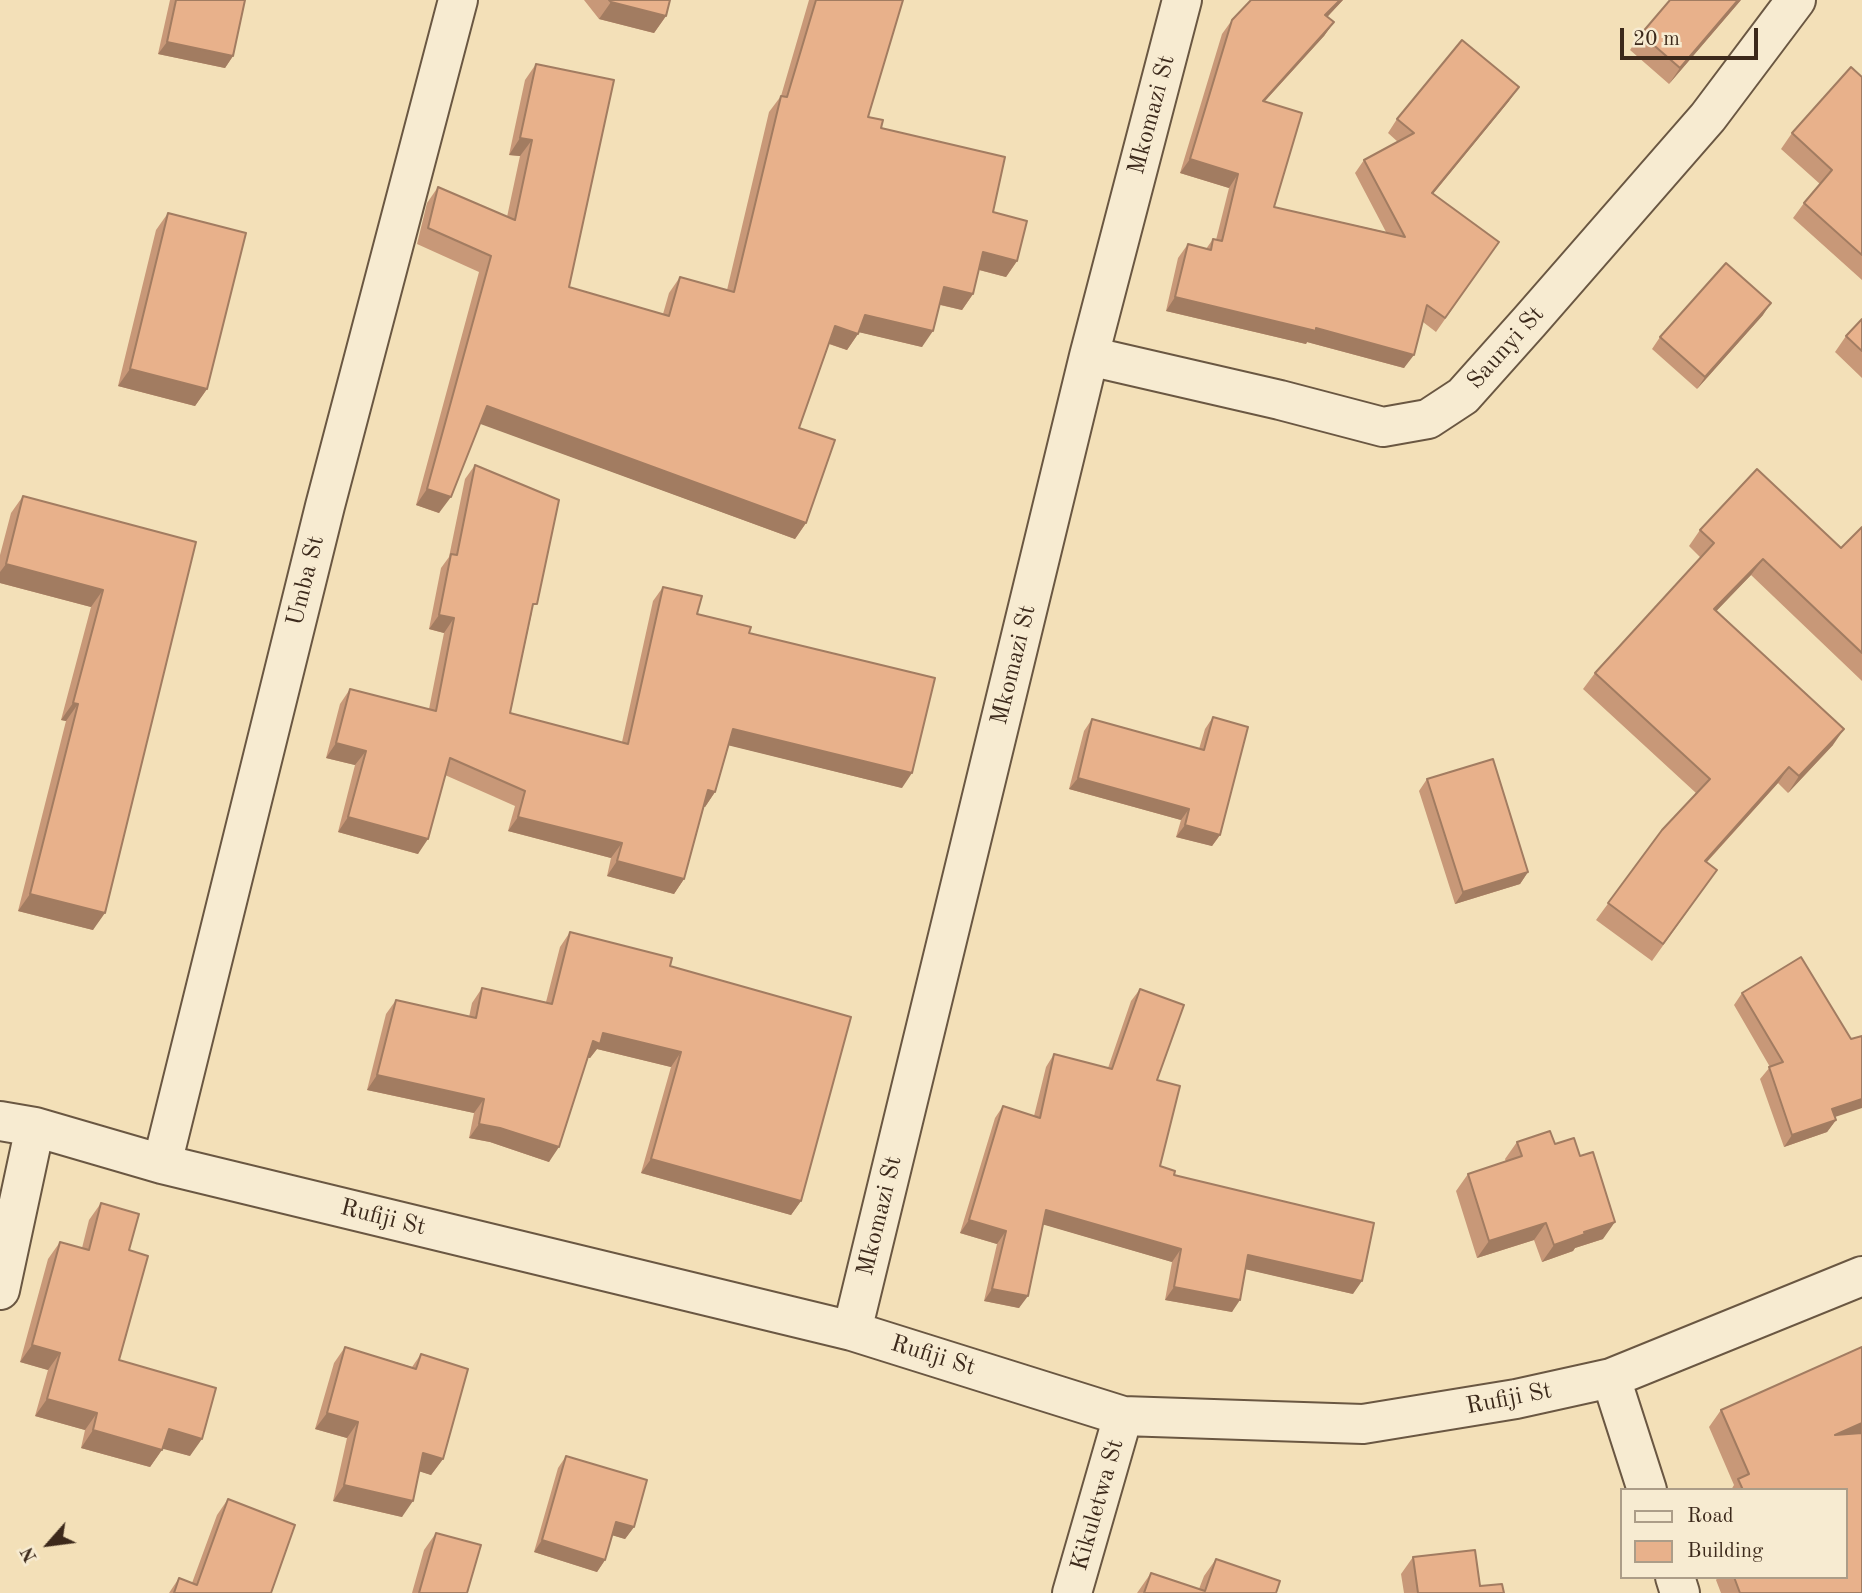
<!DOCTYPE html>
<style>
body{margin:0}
#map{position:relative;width:1862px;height:1593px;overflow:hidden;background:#f3e0b8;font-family:"Old Standard TT",serif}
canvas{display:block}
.legend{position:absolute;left:1620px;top:1488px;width:228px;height:91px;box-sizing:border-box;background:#f7ebd1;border:2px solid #ac9d88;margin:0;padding:9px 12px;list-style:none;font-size:21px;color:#3c291b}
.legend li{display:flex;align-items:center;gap:14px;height:35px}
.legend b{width:35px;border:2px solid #ac9d88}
.north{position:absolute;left:14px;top:1509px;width:70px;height:70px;-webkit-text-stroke:5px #f7ebd1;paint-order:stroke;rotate:242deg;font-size:19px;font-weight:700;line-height:28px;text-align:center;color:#3c291b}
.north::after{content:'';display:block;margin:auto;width:24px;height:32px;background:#3c291b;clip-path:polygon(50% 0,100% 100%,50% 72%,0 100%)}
.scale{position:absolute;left:1620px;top:28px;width:138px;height:32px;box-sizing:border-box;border:4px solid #3c291b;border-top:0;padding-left:9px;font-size:21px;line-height:24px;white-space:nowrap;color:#3c291b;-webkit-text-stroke:5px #f7ebd1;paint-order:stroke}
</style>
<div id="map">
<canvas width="1862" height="1593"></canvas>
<ul class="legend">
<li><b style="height:9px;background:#f7ebd1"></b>Road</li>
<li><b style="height:19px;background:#e8b18b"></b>Building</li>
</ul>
<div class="north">N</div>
<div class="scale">20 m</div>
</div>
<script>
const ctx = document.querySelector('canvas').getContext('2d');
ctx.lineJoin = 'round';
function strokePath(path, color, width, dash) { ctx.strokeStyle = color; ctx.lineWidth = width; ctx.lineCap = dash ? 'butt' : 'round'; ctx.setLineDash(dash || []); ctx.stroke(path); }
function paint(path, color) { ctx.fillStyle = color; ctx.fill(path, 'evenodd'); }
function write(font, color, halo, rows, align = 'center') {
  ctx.font = font + ' "Old Standard TT",serif'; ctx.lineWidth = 5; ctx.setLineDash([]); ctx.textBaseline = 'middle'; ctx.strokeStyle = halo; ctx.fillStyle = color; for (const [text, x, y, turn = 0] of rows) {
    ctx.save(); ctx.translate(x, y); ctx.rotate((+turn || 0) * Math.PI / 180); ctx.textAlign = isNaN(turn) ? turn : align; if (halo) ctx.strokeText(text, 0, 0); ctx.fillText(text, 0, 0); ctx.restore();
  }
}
const minor = new Path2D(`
 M1089,356l191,44 103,27 45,-8 35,-23 67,-75 178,-204 88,-117
 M0,1121l35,6 127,37 690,167 271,85 240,8 153,-25 95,-21 251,-102
 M162,1164l163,-658 133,-506
 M0,1290l35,-163
 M852,1331l237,-975 93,-356
 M1611,1378l36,112
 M1675,1577l5,16
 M1072,1593l51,-177`);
strokePath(minor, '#6a5742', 42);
strokePath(minor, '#f7ebd1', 38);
paint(new Path2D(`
 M170,0h75l-12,56 -8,12 -67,-14z
 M584,0h86l-4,16 -12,17 -55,-14z
 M809,0h94l-35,117 13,11 112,84 24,49 -11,16 -27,-7 -6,24 -11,16 -22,-5 -18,42 -63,-15 -12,18 -18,-6 -30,84 7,95 -11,16 -315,-116 -41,90 -23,-8 63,-233 -62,-28 10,-41 11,-16 69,30 13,-61 -11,-1 16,-75 11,-16 33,223 94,27 6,-21 11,-16 47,13 42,-178 12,-16z
 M1251,0h92l-16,17 7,5 -10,14 -59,65 9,106 112,25 -31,-59 9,-13 34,-18 -10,-9 9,-14 112,-18 -76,93 66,48 -63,90 -13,-10 -19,46 -97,-26 -1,2 -140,-33 12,-53 10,-14 18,5 7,-10 3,1 13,-52 -49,-15 42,-139 10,-14z
 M1741,0l-72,84 -39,-34 11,-16z
 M1862,77v203l-69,-62 11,-15 16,-19 -39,-35 11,-16z
 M168,213l39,176 -12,17 -77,-20 38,-156z
 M1763,315l-66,74 -45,-40 8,-12z
 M1862,319v59l-27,-26 11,-16z
 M475,465l57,147 -22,101 112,29 31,-141 10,-14 34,27 52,19 153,155 -173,-43 -14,47 -10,15h-1l-20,72 -10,15 -67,-18 4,-18 -103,-27 7,-25 -70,-31 -27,79 -80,-22 17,-67 -29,-7 14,-54 10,-15 79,20 15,-76 -15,-4 12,-61 8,-11 16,-78z
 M23,496l173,46 -103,388 -75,-19 48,-190 -5,-1 30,-113 -91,-24v-28l11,-42z
 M1862,527v154l-111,-106 -35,36 117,134 -45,48 -10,-10 -71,79 10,8 -65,91 -56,-41 66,-90 34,-37 -113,-104 12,-16 106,-115 -12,-12 11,-16 141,18z
 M1213,717l7,118 -8,11 -36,-9 5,-17 -112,-31 15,-58 8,-12 107,30 6,-20z
 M1427,779l101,93 -8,12 -65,20 -36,-113z
 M570,932l100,34 131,235 -10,14 -150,-42 30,-106 -74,-18 -7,9h-2l-39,104 -59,-20 -21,-4 5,-25 -107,-23 19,-76 10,-14 73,17 3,-14 10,-15 64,14 14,-55z
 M1140,989l17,91 3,86 193,128 -107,-25 -14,43 -67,-12 7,-38 -129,-38 -24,84 -35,-7 13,-57 -37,-11 35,-115 8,-12 31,10 12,-49 8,-13 54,14 23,-67z
 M1742,993l93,124 1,3 -9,12 -43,15 -24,-68 10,-12 -36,-62z
 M1517,1142l38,2 48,95 -28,9 -2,3 -31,11 -8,-22 -57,18 -21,-67 12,-17 38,-12 -1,-3z
 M101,1203l28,47 -10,110 71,96 -27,-8 -13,19 -69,-19 4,-18 -50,-14 13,-46 -28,-8 28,-103 12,-17 22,6 7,-28z
 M345,1347l67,20 9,-13 22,105 -12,16 -12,-4 -17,46 -69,-16 14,-63 -32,-9 19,-66z
 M1862,1347v246h-141l-5,-13 2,-3h128v-87h-115l3,-5 -25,-58 12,-17z
 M566,1456l68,71 -9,12 -13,-4 -7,25 -8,12 -63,-20 24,-84z
 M228,1499l43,94h-102l10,-15 13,5 25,-68z
 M436,1533l31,60h-55l12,-43z
 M1413,1557l67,29 24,7h-100l-3,-19z
 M1216,1559l60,34h-139l14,-20 48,16 5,-13z`), '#c89878');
paint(new Path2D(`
 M1340,0h3l-27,29 9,-14z
 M1738,0h3l-72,84 11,-16z
 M611,2l55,14 -12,17 -55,-14z
 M1334,22l-10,14 -71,78 10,-13z
 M167,42l66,14 -8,12 -67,-14z
 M1519,87l-10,14 -87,106 10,-14z
 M520,138l12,2 -12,16 -11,-1z
 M1190,159l48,15 -9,14 -49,-15z
 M983,252l34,9 -11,16 -34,-9z
 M944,287l29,7 -11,16 -29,-7z
 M1175,297l141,31 98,27 -10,13 -97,-26 -1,2 -140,-33z
 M1771,303l-8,12 -66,74 8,-12z
 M865,315l68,16 -11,16 -68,-16z
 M835,326l23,8 -11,16 -23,-8z
 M130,369l77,20 -12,17 -77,-20z
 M487,406l319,117 -11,16 -320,-117z
 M427,489l24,8 -12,16 -23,-8z
 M1763,559l-12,16 -48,50 11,-16z
 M6,564l97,26 -12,17 -91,-24v-11z
 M439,615l15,3 -10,15 -15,-4z
 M73,703l5,1 -12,17 -5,-1z
 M733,729l179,44 -10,15 -179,-44z
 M1844,729l-11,16 -45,48 11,-17z
 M336,743l30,8 -11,14 -29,-7z
 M1789,767l-11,16 -85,94 12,-16z
 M1078,778l111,31 -8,11 -112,-31z
 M708,790l7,2 -10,15 -7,-2z
 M348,817l80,22 -10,15 -80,-22z
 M518,817l104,26 -11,15 -103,-27z
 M1185,825l35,10 -8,11 -36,-9z
 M617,861l67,18 -10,15 -67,-18z
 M1528,872l-8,12 -65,20 8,-12z
 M30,894l75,19 -12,17 -75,-19z
 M603,1033l78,19 -10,15 -74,-18 -7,9 -7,-2 10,-15z
 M377,1075l107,24 -10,14 -107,-23z
 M1862,1099v9l-39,13 9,-12z
 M1836,1120l-9,12 -43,15 8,-12z
 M479,1124l21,4 59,19 -10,15 -59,-20 -21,-4z
 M651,1159l150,42 -10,14 -150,-42z
 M1046,1210l135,39 -9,13 -134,-39z
 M969,1220l37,11 -9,13 -37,-11z
 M1615,1222l-12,17 -28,9 -2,3 -31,11 12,-17 30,-13z
 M1546,1223l-12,17 -57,18 12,-17z
 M1248,1255l114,26 -9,13 -113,-26z
 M1174,1287l66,13 -8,12 -67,-12z
 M992,1289l36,7 -9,12 -35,-7z
 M32,1345l28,8 -12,17 -28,-8z
 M47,1399l50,14 -12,17 -50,-14z
 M327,1413l31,9 -11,16 -32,-9z
 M1862,1423v12h-27z
 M169,1429l33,10 -12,17 -34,-9z
 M93,1430l69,20 -12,17 -69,-19z
 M423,1453l20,6 -12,16 -19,-6z
 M344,1485l69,16 -11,16 -69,-16z
 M616,1522l18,5 -9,12 -17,-5z
 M542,1540l63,20 -8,12 -63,-20z`), '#a27c61');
const building = new Path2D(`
 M176,0h69l-12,56 -66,-14z
 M609,0h61l-4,16 -55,-14z
 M816,0h87l-35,117 15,3 -2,8 124,29 -12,55 34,9 -10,40 -34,-9 -10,42 -29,-7 -11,44 -68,-16 -7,19 -23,-8 -36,102 36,12 -29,83 -319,-117 -36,91 -24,-8 64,-233 -63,-28 10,-41 77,33 17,-80 -12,-2 16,-74 78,16 -45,207 100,29 11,-39 54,15 47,-196 6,1z
 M1251,0h89l-15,15 9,7 -71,79 39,12 -28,94 131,30 -41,-77 50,-27 -17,-14 65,-79 57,47 -87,106 67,49 -54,76 -18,-13 -13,50 -98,-27v3l-141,-34 13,-53 23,6 2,-11 9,2 16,-67 -48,-15 42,-139z
 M1670,0h68l-58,68 -39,-34z
 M1851,67l11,10v178l-58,-52 28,-33 -40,-37z
 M168,213l78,20 -39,156 -77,-20z
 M1726,263l45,40 -66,74 -45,-40z
 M1862,319v32l-16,-15z
 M475,465l84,35 -22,104h-4l-23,109 118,31 35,-157 39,9 -5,18 54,13 -2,6 186,45 -23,95 -179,-44 -18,63 -7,-2 -24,89 -67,-18 5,-18 -104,-26 7,-26 -75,-33 -22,81 -80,-22 18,-66 -30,-8 14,-54 86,22 18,-93 -15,-3 12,-61 6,1z
 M1757,469l84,79 21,-21v126l-99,-94 -49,50 130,120 -45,47 -10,-9 -84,94 12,9 -54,74 -55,-41 54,-73 48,-51 -115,-106 119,-130 -14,-13z
 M23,496l173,46 -91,371 -75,-19 48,-190 -5,-1 30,-113 -97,-26z
 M1213,717l35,10 -28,108 -35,-10 4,-16 -111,-31 14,-59 112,31z
 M1493,759l35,113 -65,20 -36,-113z
 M570,932l102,26 -2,8 181,51 -50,184 -150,-42 30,-107 -78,-19 -3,11 -7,-3 -34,106 -59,-19 -21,-4 5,-25 -107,-24 19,-75 80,18 6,-30 70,16z
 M1801,957l50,82 11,-3v63l-30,10 4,11 -44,15 -23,-68 14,-5 -41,-69z
 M1140,989l44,16 -27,75 23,6 -20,80 15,5 -1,4 200,48 -12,58 -114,-26 -8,45 -66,-13 7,-38 -135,-39 -18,86 -36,-7 14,-58 -37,-11 34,-114 37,12 14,-64 58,15z
 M1550,1131l5,13 19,-6 6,18 13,-4 22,70 -31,10 1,2 -31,11 -8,-22 -57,18 -21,-67 54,-18 -5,-14z
 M101,1203l38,11 -10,36 19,6 -29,104 97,28 -14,51 -33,-10 -7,21 -69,-20 4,-17 -50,-14 13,-46 -28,-8 28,-103 29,8z
 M345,1347l71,22 5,-15 47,15 -25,90 -20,-6 -10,48 -69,-16 14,-63 -31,-9z
 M1862,1347v76l-27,12 27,-2v160h-122l-6,-16h112v-87h-103l-5,-11 11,-5 -28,-64z
 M566,1456l81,24 -13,47 -18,-5 -11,38 -63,-20z
 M228,1499l67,26 -24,68h-97l5,-15 18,7z
 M436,1533l45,12 -14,48h-48z
 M1475,1550l5,36 22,-2 2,9h-86l-5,-36z
 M1216,1559l64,22 -4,12h-132l7,-20 54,18z`);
paint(building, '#e8b18b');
strokePath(building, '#a27c61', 2);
write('24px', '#3c291b', '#f7ebd1', [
 ["Mkomazi St",1152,115,-75],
 ["Saunyi St",1506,348,-48],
 ["Umba St",306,581,-76],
 ["Mkomazi St",1014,665,-76],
 ["Mkomazi St",880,1216,-76],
 ["Rufiji St",383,1218,14],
 ["Rufiji St",933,1356,17],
 ["Rufiji St",1509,1399,-11],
 ["Kikuletwa St",1098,1505,-74]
]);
</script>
